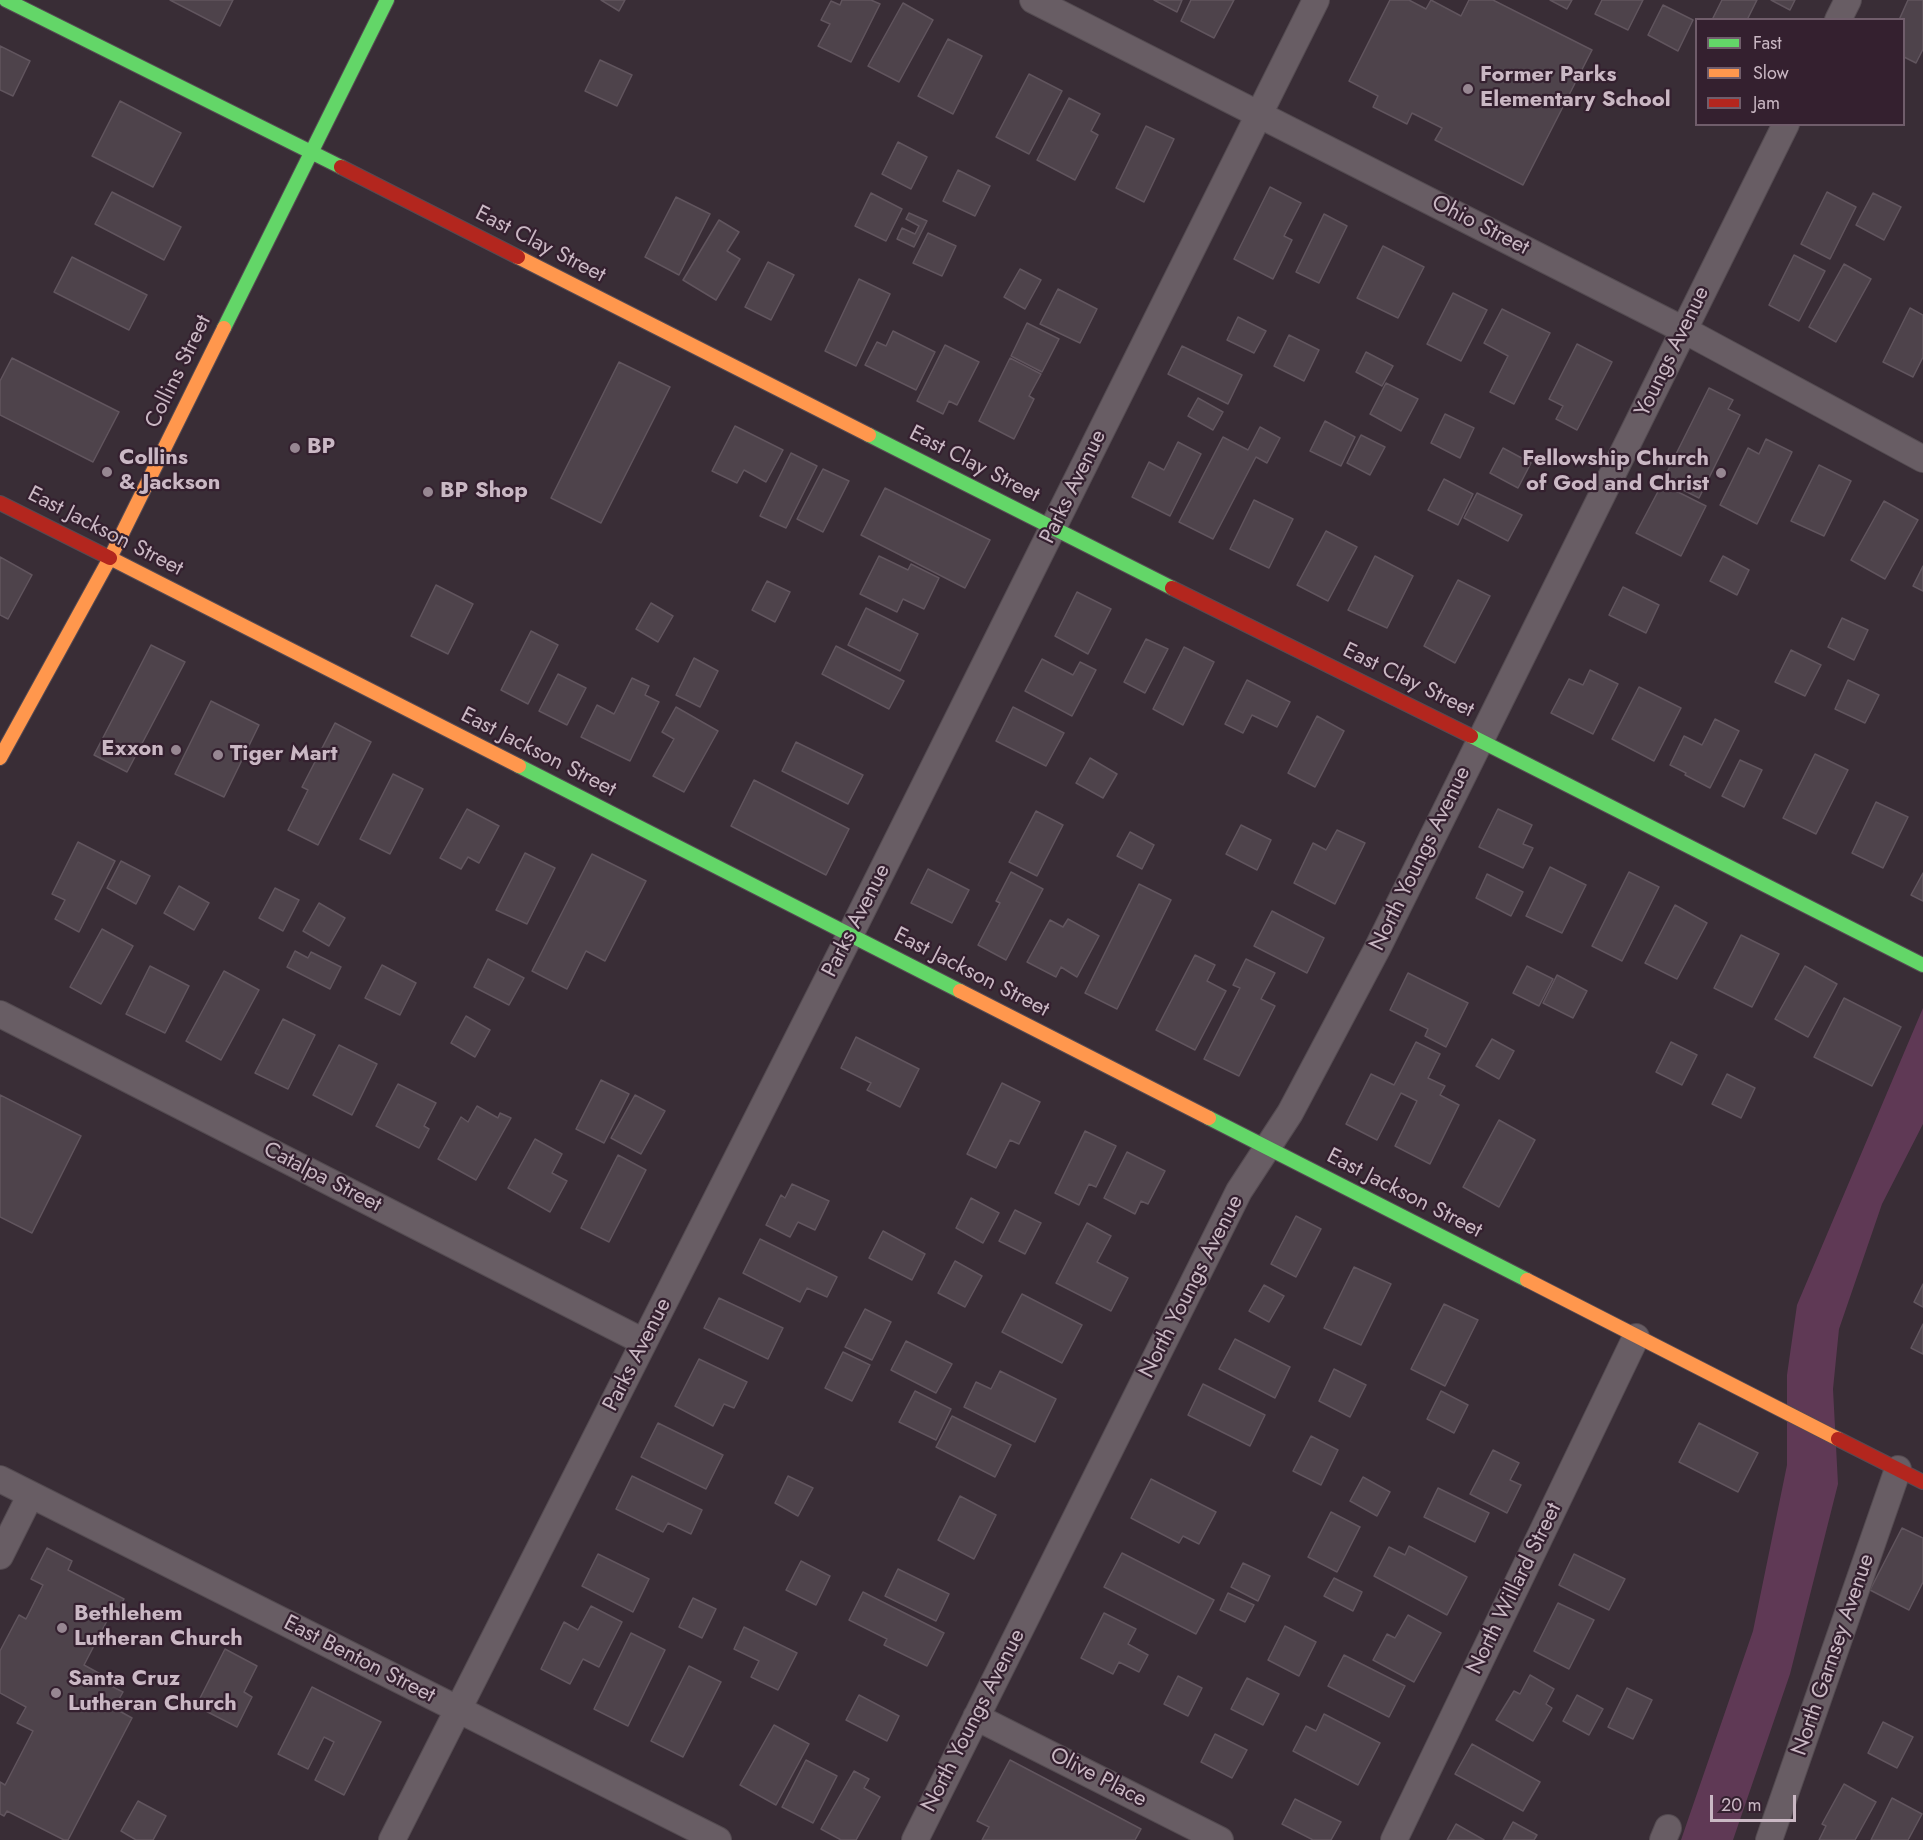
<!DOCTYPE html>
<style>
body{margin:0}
#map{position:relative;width:1923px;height:1840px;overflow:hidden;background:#392d36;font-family:Jost,sans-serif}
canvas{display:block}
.legend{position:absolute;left:1695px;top:18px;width:210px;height:108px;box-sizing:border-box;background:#34202f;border:2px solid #705d6b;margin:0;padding:8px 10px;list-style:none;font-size:18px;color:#cab8c4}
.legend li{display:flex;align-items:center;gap:12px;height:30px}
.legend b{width:30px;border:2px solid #705d6b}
.scale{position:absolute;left:1710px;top:1795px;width:86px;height:27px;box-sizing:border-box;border:3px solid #cab8c4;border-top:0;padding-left:8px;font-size:18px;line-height:21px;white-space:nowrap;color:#cab8c4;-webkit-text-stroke:4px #34202f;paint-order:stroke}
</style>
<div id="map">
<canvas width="1923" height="1840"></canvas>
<ul class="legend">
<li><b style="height:8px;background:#63d668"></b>Fast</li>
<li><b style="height:8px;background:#ff974d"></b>Slow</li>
<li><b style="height:8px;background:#b3261e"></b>Jam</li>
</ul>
<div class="scale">20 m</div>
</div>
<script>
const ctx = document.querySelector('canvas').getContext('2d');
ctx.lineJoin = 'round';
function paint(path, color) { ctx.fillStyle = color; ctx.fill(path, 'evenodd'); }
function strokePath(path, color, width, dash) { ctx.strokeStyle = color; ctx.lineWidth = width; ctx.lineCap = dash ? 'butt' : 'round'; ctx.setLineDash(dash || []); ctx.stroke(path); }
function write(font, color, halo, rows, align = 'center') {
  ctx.font = font + ' Jost,sans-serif'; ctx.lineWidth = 4.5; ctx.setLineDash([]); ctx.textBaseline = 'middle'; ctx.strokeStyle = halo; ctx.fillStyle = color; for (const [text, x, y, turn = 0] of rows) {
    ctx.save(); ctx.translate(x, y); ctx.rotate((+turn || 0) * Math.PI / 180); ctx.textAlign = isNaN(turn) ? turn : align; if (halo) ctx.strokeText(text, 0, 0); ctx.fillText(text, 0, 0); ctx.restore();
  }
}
paint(new Path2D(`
 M1923,1008v116l-41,80 -43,125 -6,60 5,95 -48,190 -57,166h-52l72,-209 34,-166v-90l10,-70z`), '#5f3955');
const building = new Path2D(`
 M170,0h63l-13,26z
 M601,0h24l-6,11z
 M842,0h29l9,4 -29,58 -33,-16 12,-22 -9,-4 10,-19 9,4z
 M1154,0h28l-5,12z
 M1191,0h43l-20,38 -33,-17z
 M1390,0h19l17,9 5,-9 30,16 8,-16h24l99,50 -69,135 -88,-45 7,-12 -30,-15 -5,11 -34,-17 5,-11 -29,-15z
 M1550,0h22l-5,9z
 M1602,0h41l-15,30 -33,-16z
 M1722,0h35l-10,20h-35z
 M1771,0h24l-5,10z
 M1908,0h15v49l-7,14 -12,-6v-37h-5z
 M903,3l30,17 -34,62 -31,-16z
 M1663,5l30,15 -15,31 -30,-16z
 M948,39l34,17 -29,58 -35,-18z
 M0,46l30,15 -17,35 -13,-6z
 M600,60l32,15 -15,31 -32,-15z
 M1029,74l33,17 -33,63 -33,-17z
 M1069,98l31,16 -9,17 7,4 -23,45 -38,-20z
 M120,101l61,32 -28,54 -61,-31z
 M1146,126l28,13 -30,63 -28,-14z
 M898,142l29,15 -16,32 -29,-15z
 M958,170l32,16 -15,30 -32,-15z
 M1270,187l31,16 -17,33 8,4 -19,39 -39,-20z
 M112,192l69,35 -17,33 -69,-36z
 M1827,192l29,15 -26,52 -29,-15z
 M871,193l31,16 -16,32 -31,-15z
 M1873,193l28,14 -17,33 -28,-15z
 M676,197l34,17 -31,61 -34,-18z
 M909,213l18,8 -13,26 -17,-8 5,-11 13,6 4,-8 -13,-7z
 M1324,214l23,12 -28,57 -23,-11z
 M719,220l20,12 -12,19 13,8 -24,41 -33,-20z
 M928,233l28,13 -14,30 -29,-13z
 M1383,246l41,21 -26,51 -41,-20z
 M1794,255l31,16 -26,50 -30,-16z
 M72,257l75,38 -18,35 -75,-38z
 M768,262l26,13 -23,45 -26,-13z
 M1844,264l27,15 -35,63 -27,-15z
 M1020,269l21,11 -16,29 -21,-12z
 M859,279l31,15 -34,72 -31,-15z
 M1058,289l39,20 -17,34 -40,-19z
 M1453,293l34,17 -26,51 -34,-17z
 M1910,308l13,7v42l-10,20 -30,-15z
 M1502,309l48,24 -36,71 -24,-12 18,-36 -24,-13z
 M1238,317l28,14 -12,22 -27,-13z
 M1027,323l32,16 -17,33 -31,-16z
 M893,331l42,21 -19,38 -51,-25 12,-23 9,4z
 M1289,335l30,15 -15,31 -30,-15z
 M1577,344l35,18 -35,68 -21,-11 7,-13 -14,-7z
 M945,345l34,17 -22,43 -8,-4 -6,13 -26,-13z
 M1182,346l60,29 -14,29 -60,-30z
 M1366,352l27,14 -11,20 -26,-14z
 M12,358l107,54 -26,50 -93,-47v-34z
 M1010,358l31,16 -12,22 5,3 -20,40 -35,-18z
 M619,362l51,25 -69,136 -50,-25z
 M1386,383l32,16 -17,32 -31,-17z
 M1709,388l24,12 -5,9 12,6 -41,83 -36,-18z
 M1198,398l25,14 -10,18 -25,-14z
 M1445,414l29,14 -14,30 -29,-15z
 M1325,421l30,16 -14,29 -31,-15z
 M735,426l48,24 -17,32 -22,-12 -7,13 -25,-12z
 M1260,427l20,11 -13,25 -11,-6 -43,82 -34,-17 44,-85 25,13z
 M1361,435l24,12 -15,28 -23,-12z
 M1766,439l26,13 -35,72 -37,-19 28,-57 11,6z
 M1178,442l23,12 -31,62 -38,-19 17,-35 15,8z
 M1503,448l28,15 -13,25 -28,-15z
 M791,453l26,13 -31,62 -26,-12z
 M1819,465l32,16 -27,55 -33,-15z
 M823,469l26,12 -26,51 -26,-13z
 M1444,479l29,15 -15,31 -30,-15z
 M1662,484l44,22 -25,50 -45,-23z
 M885,488l105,52 -25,48 -104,-53z
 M1477,493l45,22 -14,26 -44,-23z
 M1254,500l39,19 -24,49 -39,-19z
 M1884,501l34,19 -33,59 -34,-19z
 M1326,531l31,16 -29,54 -31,-16z
 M879,556l29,14 3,-6 28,14 -15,31 -21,-10 -6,13 -37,-18z
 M1375,556l38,20 -26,52 -39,-18z
 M1723,556l26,14 -12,25 -27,-14z
 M0,557l32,18 -24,44 -8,-4z
 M1923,566v25l-10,-5z
 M1458,580l32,16 -35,67 -31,-17z
 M767,581l23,11 -15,30 -23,-12z
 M436,585l37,19 -25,50 -37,-18z
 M1623,587l36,18 -13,28 -37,-18z
 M1077,592l34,17 -23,45 -33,-18z
 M651,603l22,13 -15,26 -22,-13z
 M866,608l52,26 -18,37 -52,-26z
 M1842,618l26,12 -14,30 -26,-13z
 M531,631l27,14 -30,59 -27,-14z
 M1146,639l22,10 -23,44 -21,-11z
 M151,645l34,17 -58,110 -33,-17z
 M836,646l68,35 -15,28 -67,-35z
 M1184,647l30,15 -31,63 -30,-16z
 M1791,650l30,15 -16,31 -30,-14z
 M694,658l24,13 -18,36 -24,-12z
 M1042,659l31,16 7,-13 16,8 -24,46 -47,-25z
 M1590,670l28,14 -25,50 -42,-21 18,-34 14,6z
 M558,674l28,14 -19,37 -28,-14z
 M632,678l17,8 -4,9 14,7 -29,59 -49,-24 16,-32 17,9z
 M1247,680l43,22 -13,25 -25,-12 -9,18 -18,-9z
 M1848,680l31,15 -14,28 -30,-14z
 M1639,687l42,21 -27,53 -42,-22z
 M211,701l48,24 -35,72 -49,-23z
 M676,707l42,24 -34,61 -31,-16 21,-37 -12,-7z
 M1013,707l51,26 -18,33 -50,-25z
 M1317,716l27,15 -29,56 -27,-14z
 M1715,719l24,12 -29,57 -25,-13 1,-2 -16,-8 14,-29 18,9z
 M335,723l36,19 -53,103 -30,-15 20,-40 -6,-3z
 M796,742l67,33 -15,29 -66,-33z
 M1815,754l33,16 -32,64 -33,-16z
 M1090,758l27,16 -14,24 -27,-15z
 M1740,760l22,10 -18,37 -22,-11z
 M393,774l30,15 -33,65 -30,-15z
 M754,780l95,49 -23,46 -95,-49z
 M1876,802l32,15 -25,51 -31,-15z
 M467,809l32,17 -20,37 -11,-6 -7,12 -21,-11z
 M1498,809l34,16 -9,19 10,4 -10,20 -44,-21z
 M1036,811l27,14 -26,51 -28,-14z
 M1241,825l30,15 -14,30 -31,-16z
 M1337,830l28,13 -30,61 -41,-21 19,-40 13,7z
 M1130,832l24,13 -12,24 -25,-13z
 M78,842l37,19 -36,71 -24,-13 10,-19 -13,-6z
 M525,853l30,15 -28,56 -31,-14z
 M592,854l54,27 -41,80 -19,-10 -19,38 -35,-18z
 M121,861l29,15 -14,28 -29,-16z
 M1550,867l36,18 -24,48 -36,-17z
 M928,869l41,21 -17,33 -41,-20z
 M1011,872l32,17 -37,71 -28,-15 22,-42 -4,-2z
 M1629,872l30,15 -37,74 -30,-15z
 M1923,873v28l-12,-6z
 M1487,874l36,18 -12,24 -35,-18z
 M1139,884l32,16 -54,109 -32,-16z
 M179,886l30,17 -15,27 -30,-17z
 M275,888l24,12 -16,31 -24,-13z
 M319,903l26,15 -16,28 -26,-15z
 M1675,905l32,18 -30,56 -32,-16z
 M1272,911l52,27 -17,35 -53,-27z
 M1068,919l31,17 -22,41 -16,-10 -5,10 -29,-15 23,-42 13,7z
 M102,929l31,17 -32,58 -31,-17z
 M1741,935l38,19 -27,53 -38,-19z
 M295,951l13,7 3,-6 30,15 -11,22 -43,-22z
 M1195,955l20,10 -8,16 19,10 -31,59 -39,-20z
 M488,959l36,19 -15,27 -35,-18z
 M1246,959l29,14 -14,26 14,7 -36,70 -35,-17 36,-71 -7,-3z
 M382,965l34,18 -16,32 -35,-17z
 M150,966l39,20 -24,47 -39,-19z
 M1527,966l26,13 -14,27 -26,-13z
 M1805,966l32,18 -29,53 -33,-18z
 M224,971l35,19 -38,70 -35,-19z
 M1408,973l60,30 -22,44 -21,-11 3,-7 -38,-19z
 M1557,975l30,16 -14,27 -30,-15z
 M1844,998l57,29 -29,59 -58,-29z
 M466,1016l24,14 -15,27 -24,-14z
 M283,1019l32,16 -27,54 -33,-16z
 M856,1037l63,32 -19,38 -33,-17 4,-7 -30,-15z
 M1492,1039l22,12 -15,28 -23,-13z
 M1416,1042l24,12 -12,24 17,8 -5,9 19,10 -29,59 -35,-18 22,-45 -16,-8 -24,47 -31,-16 25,-50 23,11z
 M1671,1042l26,13 -15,30 -26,-13z
 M339,1045l38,19 -25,51 -39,-20z
 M1727,1074l28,14 -14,30 -29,-14z
 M601,1080l28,14 -25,49 -28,-14z
 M1002,1083l38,19 -21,42 -9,-4 -14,28 -29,-14z
 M398,1084l38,19 -12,23 5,3 -10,19 -43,-22z
 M0,1095l81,41 -49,97 -32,-16z
 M635,1095l30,16 -24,43 -30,-16z
 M477,1106l21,12 2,-5 11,5 -35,62 -38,-21 23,-42 7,5z
 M1499,1120l36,20 -36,67 -36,-20z
 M1085,1131l31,15 -20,41 -7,-3 -10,21 -24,-12z
 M535,1139l27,15 -10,19 15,8 -17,31 -42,-24z
 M1127,1152l38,19 -17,33 -7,-3 -6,13 -31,-16z
 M618,1155l28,15 -37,72 -28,-14z
 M792,1184l37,17 -14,29 -17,-8 -8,15 -24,-12 15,-30 4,3z
 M971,1198l28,15 -16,30 -27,-15z
 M1015,1210l26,13 -16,31 -26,-13z
 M1296,1216l25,13 -25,48 -25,-13z
 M1087,1223l24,13 -14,26 31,16 -17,33 -55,-28z
 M883,1231l42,23 -13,26 -43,-22z
 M760,1239l77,38 -10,20 -20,-9 -7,14 -57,-29z
 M955,1261l27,15 -17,31 -27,-14z
 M1354,1267l37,17 -30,61 -37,-17z
 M1923,1284v23l-9,-5z
 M1264,1285l20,11 -15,26 -20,-11z
 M1022,1294l60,31 -20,38 -60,-31z
 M719,1298l64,30 -15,31 -64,-31z
 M1444,1304l34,16 -33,66 -34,-17z
 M865,1309l26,13 -19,38 -27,-13z
 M1923,1324v30l-12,-6z
 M1235,1339l55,28 -15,31 -56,-29z
 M906,1341l46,23 -16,29 -45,-23z
 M843,1352l27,13 -18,36 -27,-13z
 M699,1359l48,23 -13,26 -10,-4 -11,22 -38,-20z
 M1334,1369l32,16 -16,32 -31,-16z
 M1000,1371l56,28 -21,43 -71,-35 12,-25 15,7z
 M1203,1384l62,31 -15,31 -62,-31z
 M915,1391l36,18 -15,31 -37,-18z
 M1441,1391l27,14 -14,28 -27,-14z
 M952,1416l59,29 -16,32 -59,-30z
 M658,1423l65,32 -17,34 -65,-32z
 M1699,1423l59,30 -20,39 -59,-30z
 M1311,1436l27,14 -17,35 -28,-14z
 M1493,1450l26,13 -9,17 11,5 -14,28 -37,-19z
 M632,1476l70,34 -11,24 -23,-11 -5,9 -47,-23z
 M788,1476l25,12 -15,28 -23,-13z
 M1363,1477l27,15 -13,24 -27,-15z
 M1151,1479l65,33 -17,32 -16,-8 -4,7 -48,-25z
 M1438,1488l51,25 -14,29 -51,-25z
 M960,1496l36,19 -22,44 -36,-19z
 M1331,1512l29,15 -23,45 -29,-15z
 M1902,1528l21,10v44l-14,28 -39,-20z
 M1409,1546l58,31 -20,38 -73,-39 15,-29 16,8z
 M47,1548l25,13 -4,9 56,29 -10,18 -4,-2 -26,50 20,11 -3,5 22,11 -9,16 18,10 -64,122h-4l-57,-29 -3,5 -4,-2v-32l5,3 28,-54 -16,-8 9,-16 -26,-14v-42l19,-36 7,4 17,-34 -12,-6z
 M1122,1553l92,47 -18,34 -92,-47z
 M598,1554l51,25 -16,33 -51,-26z
 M1574,1554l51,25 -16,31 -50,-25z
 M801,1561l29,15 -14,29 -30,-15z
 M1243,1563l27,13 -12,25 -27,-14z
 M898,1569l51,25 -13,27 -51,-25z
 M1334,1578l28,14 -9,19 -29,-15z
 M863,1592l81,41 -17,33 -43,-21 3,-6 -38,-19z
 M1228,1593l26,12 -9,17 -25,-12z
 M693,1598l23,11 -14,29 -23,-11z
 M1558,1603l36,17 -25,49 -35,-18z
 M591,1606l31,16 -23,45 -16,-8 -13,25 -29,-15 23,-47 14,8z
 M1104,1613l32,16 -8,15 20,11 -9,17 -20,-10 -6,12 -32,-16z
 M1408,1615l33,18 -27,49 -41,-22 14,-26 8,4z
 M1285,1626l31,16 -17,34 -31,-16z
 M744,1627l53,26 -19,37 -27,-13 8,-16 -25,-12z
 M631,1633l34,17 -37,76 -34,-17z
 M225,1649l32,17 -13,26 8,5 -15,30 -41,-21z
 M1344,1655l61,31 -16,31 -61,-31z
 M689,1666l32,16 -38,75 -32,-16z
 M1530,1675l24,14 -8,15 6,4 -19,33 -37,-21 18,-29 6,3z
 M1178,1676l24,12 -14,28 -24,-12z
 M1247,1678l32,16 -16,31 -32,-16z
 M312,1687l69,35 -37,73 -29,-15 19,-38 -10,-5 -16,32 -30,-15z
 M1627,1688l25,12 -19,39 -25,-12z
 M859,1695l40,21 -12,25 -41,-21z
 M1577,1695l26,14 -14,26 -26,-14z
 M1324,1714l56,29 -22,42 -65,-34 13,-25 10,5z
 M1883,1722l30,15 -16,31 -29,-15z
 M774,1725l35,19 -33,61 -36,-20z
 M1215,1734l32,16 -15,28 -31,-16z
 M1472,1744l68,38 -17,29 -68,-37z
 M806,1760l31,16 -24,47 -31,-16z
 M1010,1760l131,69 -6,11h-153l7,-13 -12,-6z
 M854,1771l15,8 -5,9 16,9 -24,43h-15l-20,-11z
 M1844,1784l32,18 -21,38h-36l7,-14 -4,-2z
 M1892,1798l30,16 -14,26h-37z
 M1295,1799l46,23 -10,18h-18l-31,-16z
 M138,1801l28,15 -13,24h-17l-15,-9z
 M1513,1822l24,13 -3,5h-31z
 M1456,1824l28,16h-37z`);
paint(building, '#4e434b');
strokePath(building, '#61555e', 1.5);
const street = new Path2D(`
 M1033,0l651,330 239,129
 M1838,20l10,-20
 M0,1014l644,328
 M0,1479l718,361
 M0,1556l30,-60
 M976,1717l244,123
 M392,1840l458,-905 466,-935
 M915,1840l324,-649 51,-78 87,-164 409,-825
 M1394,1840l242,-503
 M1663,1840l5,-12
 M1769,1840l129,-371`);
const fast = new Path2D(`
 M6,0l335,167
 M224,328l163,-328
 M869,435l303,153
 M1471,736l452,229
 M519,766l441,225
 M1209,1118l318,162`);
const slow = new Path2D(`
 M518,257l351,178
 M110,558l409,208
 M0,758l110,-200 114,-230
 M960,991l249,127
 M1527,1280l311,159`);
const jam = new Path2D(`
 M341,167l177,90
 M0,503l110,55
 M1172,588l299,148
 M1838,1439l85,43`);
strokePath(street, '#544b51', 28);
strokePath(fast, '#564b53', 16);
strokePath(slow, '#564b53', 16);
strokePath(jam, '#564b53', 16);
strokePath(street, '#685d64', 26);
strokePath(fast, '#63d668', 14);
strokePath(slow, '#ff974d', 14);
strokePath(jam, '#b3261e', 14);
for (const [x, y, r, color] of [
 [1468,89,6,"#978792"],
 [295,448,6,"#978792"],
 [107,472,6,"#978792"],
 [1721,473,6,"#978792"],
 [428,492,6,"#978792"],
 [176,750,6,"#978792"],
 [218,755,6,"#978792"],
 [62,1628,6,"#978792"],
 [56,1693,6,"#978792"]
]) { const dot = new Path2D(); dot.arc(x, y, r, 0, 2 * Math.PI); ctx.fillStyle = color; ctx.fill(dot); strokePath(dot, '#34202f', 2); }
write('bold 22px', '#cab8c4', '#34202f', [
 ["Former Parks",1480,76],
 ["Elementary School",1480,101],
 ["BP",307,448],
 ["Collins",119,459],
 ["& Jackson",119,484],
 ["Fellowship Church",1709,460,"right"],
 ["of God and Christ",1709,485,"right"],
 ["BP Shop",440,492],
 ["Exxon",164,750,"right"],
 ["Tiger Mart",230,755],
 ["Bethlehem",74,1615],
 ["Lutheran Church",74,1640],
 ["Santa Cruz",68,1680],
 ["Lutheran Church",68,1705]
], 'left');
write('22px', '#cab8c4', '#34202f', [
 ["Ohio Street",1480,226,27],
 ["East Clay Street",540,245,27],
 ["Youngs Avenue",1673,352,-64],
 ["Collins Street",179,372,-64],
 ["East Clay Street",974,465,27],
 ["Parks Avenue",1074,487,-64],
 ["East Jackson Street",105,532,27],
 ["East Clay Street",1408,681,26],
 ["East Jackson Street",538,753,27],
 ["North Youngs Avenue",1421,859,-64],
 ["Parks Avenue",857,921,-63],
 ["East Jackson Street",971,973,27],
 ["Catalpa Street",322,1178,27],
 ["East Jackson Street",1404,1194,27],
 ["North Youngs Avenue",1192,1287,-63],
 ["Parks Avenue",638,1355,-63],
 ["North Willard Street",1515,1589,-64],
 ["North Garnsey Avenue",1834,1655,-71],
 ["East Benton Street",359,1660,27],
 ["North Youngs Avenue",974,1721,-63],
 ["Olive Place",1098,1778,27]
]);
</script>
